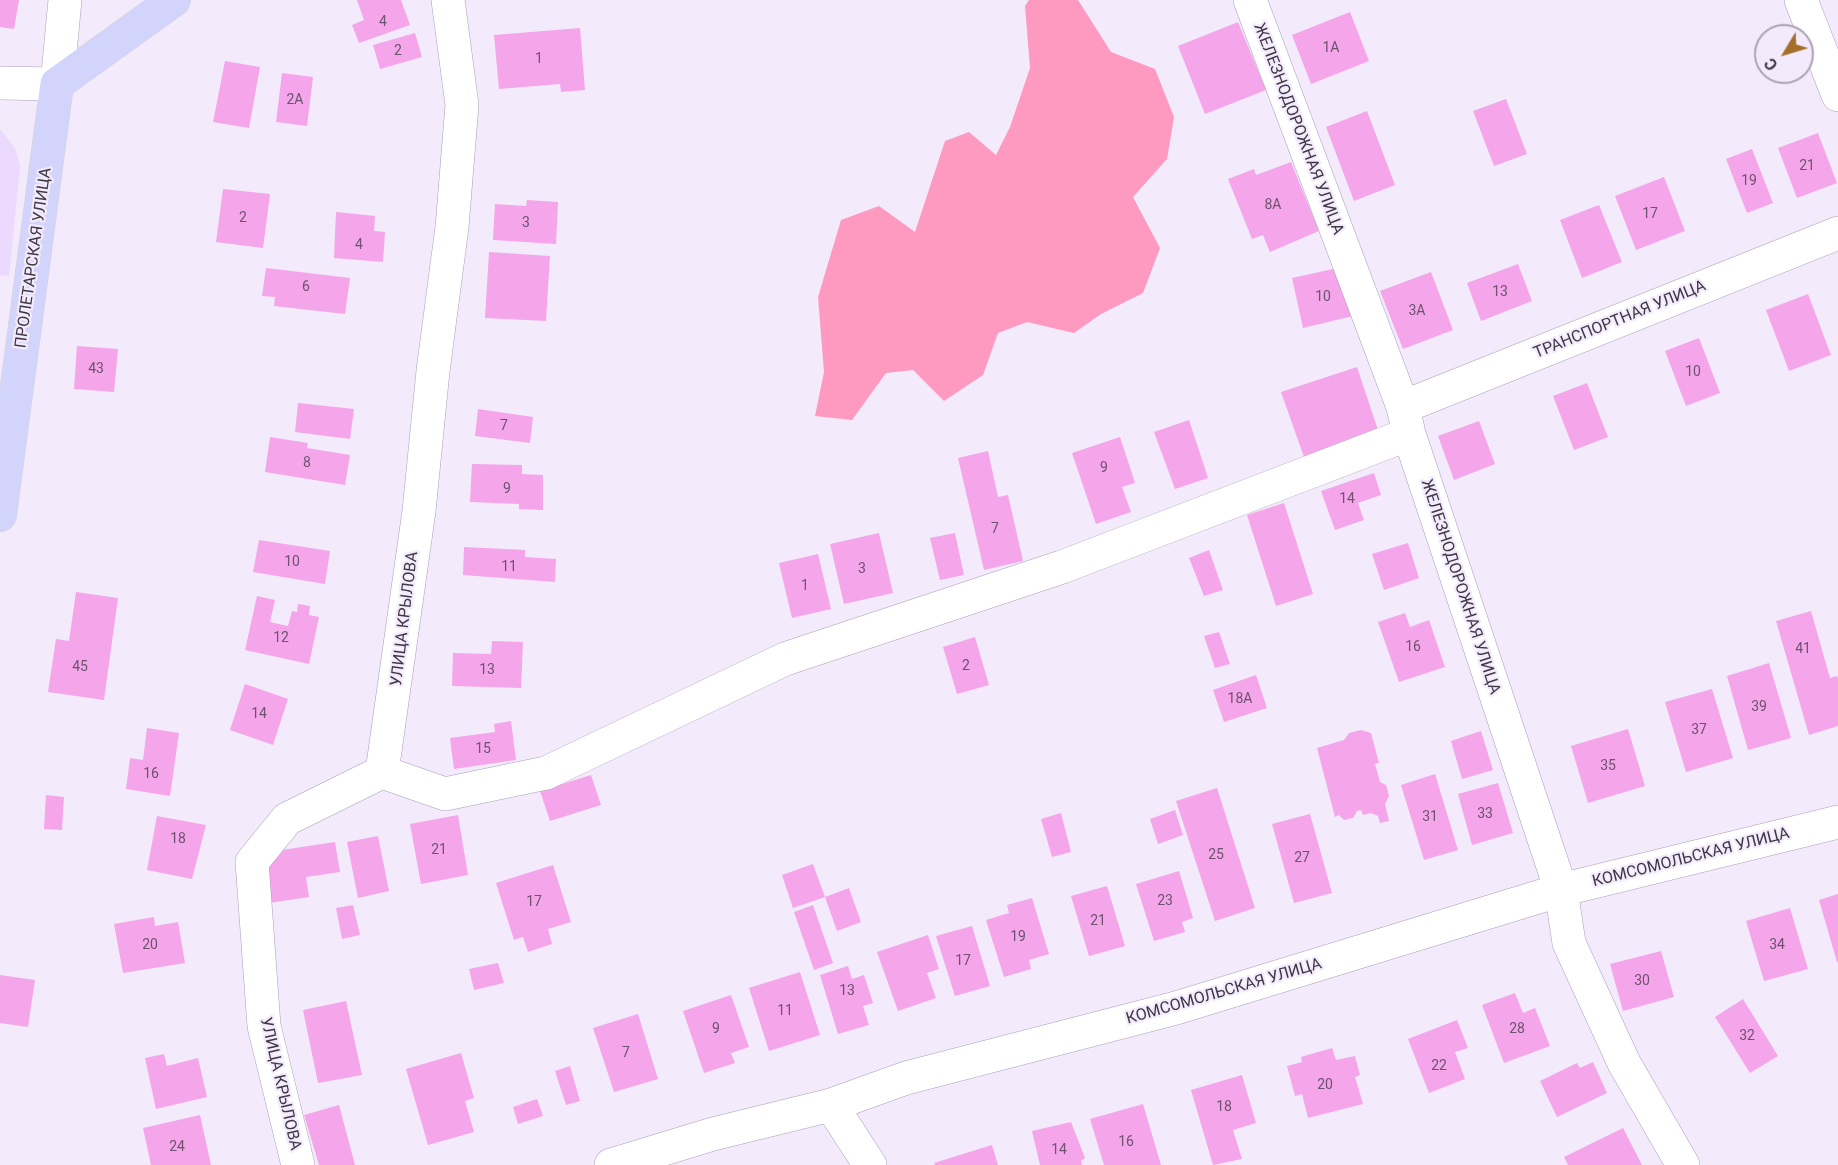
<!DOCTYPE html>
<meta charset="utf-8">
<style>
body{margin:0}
#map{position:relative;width:1838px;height:1165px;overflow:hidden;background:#f3eafc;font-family:Roboto,sans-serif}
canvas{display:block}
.north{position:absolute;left:1754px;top:24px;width:60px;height:60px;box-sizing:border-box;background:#f3eafc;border:2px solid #aba3b2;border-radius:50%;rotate:232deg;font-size:16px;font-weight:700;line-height:24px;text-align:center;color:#3e3844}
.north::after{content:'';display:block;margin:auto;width:21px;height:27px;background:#a56f2a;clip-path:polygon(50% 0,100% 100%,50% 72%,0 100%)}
</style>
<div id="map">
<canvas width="1838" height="1165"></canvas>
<div class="north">С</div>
</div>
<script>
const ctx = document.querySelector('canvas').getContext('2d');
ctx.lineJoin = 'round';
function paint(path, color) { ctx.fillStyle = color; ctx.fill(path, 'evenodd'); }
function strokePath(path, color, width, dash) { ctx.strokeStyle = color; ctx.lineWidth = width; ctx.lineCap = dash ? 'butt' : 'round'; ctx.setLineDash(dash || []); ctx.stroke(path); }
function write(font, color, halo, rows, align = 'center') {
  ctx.font = font + ' Roboto,sans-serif'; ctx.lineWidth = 4.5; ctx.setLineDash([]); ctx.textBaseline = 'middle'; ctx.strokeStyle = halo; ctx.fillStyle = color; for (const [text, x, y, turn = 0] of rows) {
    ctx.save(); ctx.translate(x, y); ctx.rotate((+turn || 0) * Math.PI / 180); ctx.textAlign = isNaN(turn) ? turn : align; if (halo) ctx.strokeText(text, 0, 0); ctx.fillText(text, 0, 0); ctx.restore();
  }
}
paint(new Path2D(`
 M0,129l15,19 5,18 -11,110 -9,-1z`), '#ebd9fe');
paint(new Path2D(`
 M1029,0h49l33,52 44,17 19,48 -7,42 -34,38 27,51 -17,45 -42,21 -27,19 -47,-11 -29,11 -15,42 -39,26 -31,-31 -27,3 -34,47 -37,-4 9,-44 -6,-75 23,-77 38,-14 36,26 30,-91 24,-9 27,23 14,-28 20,-59 -5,-62z`), '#fe99c0');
paint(new Path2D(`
 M0,0h19l-5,29 -14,-2z
 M357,0h44l9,25 -51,18 -7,-18 12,-5z
 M1350,12l19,49 -58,23 -19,-49z
 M1238,22l28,68 -61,24 -27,-68z
 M580,28l5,62 -24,2 -1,-8 -61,5 -5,-54z
 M415,33l7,24 -42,12 -7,-24z
 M225,61l35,6 -11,61 -36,-6z
 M282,73l31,4 -6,49 -31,-4z
 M1506,99l21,55 -33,12 -21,-55z
 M1367,111l28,74 -41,16 -28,-74z
 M1818,133l19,50 -40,15 -19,-50z
 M1752,149l21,54 -26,10 -21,-54z
 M1291,162l28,69 -49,21 -7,-17 -11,4 -24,-60 26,-10 2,6z
 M1664,177l21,54 -49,19 -21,-54z
 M223,189l47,5 -7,54 -47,-6z
 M527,200l31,2 -2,42 -63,-4 2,-36 31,2z
 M1599,205l23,57 -40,16 -22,-58z
 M336,212l39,4 -1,15 11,1 -2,30 -49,-4z
 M489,252l61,4 -4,65 -61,-3z
 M1518,264l14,37 -51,20 -14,-38z
 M1342,267l11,49 -50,12 -11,-50z
 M266,268l84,10 -5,36 -71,-8 1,-9 -13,-1z
 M1431,272l22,58 -50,19 -23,-58z
 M1808,294l23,61 -42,16 -23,-61z
 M1699,338l21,55 -34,13 -21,-55z
 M77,346l41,3 -4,43 -40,-3z
 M1357,367l21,63 -73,30 -24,-68z
 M1587,383l21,54 -34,13 -21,-54z
 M298,403l56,6 -4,30 -55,-7z
 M478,409l55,8 -3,26 -55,-7z
 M1189,420l19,58 -33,11 -21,-57z
 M1479,421l16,43 -41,16 -16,-44z
 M270,437l38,6 -1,5 43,7 -5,30 -80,-13z
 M1120,437l15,46 -13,4 9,25 -35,12 -24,-71z
 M988,451l10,46 10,-2 15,66 -39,9 -26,-112z
 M472,464l50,1v9l21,1v35l-24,-1v-5l-49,-2z
 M1374,473l7,22 -23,8 6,17 -29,10 -14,-39z
 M1284,503l29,91 -37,12 -29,-91z
 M879,533l14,60 -49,11 -14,-60z
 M955,533l9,42 -24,5 -10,-42z
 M259,540l71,11 -5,33 -72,-12z
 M1408,543l11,35 -35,12 -12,-36z
 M464,547l61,3v7l31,2 -1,23 -92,-7z
 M1209,550l14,40 -19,6 -15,-38z
 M818,554l13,55 -39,9 -13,-55z
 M76,592l42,6 -14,102 -56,-8 8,-53 13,2z
 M257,596l18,4 -5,22 18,4 4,-15 5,1 1,-8 12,2 -1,9 10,2 -10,47 -64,-14z
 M1811,611l19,67 7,-2 1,3v47l-29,9 -33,-114z
 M1405,613l5,14 19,-7 16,47 -46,15 -21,-60z
 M1219,632l11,32 -15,4 -11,-32z
 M975,637l14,48 -32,9 -14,-47z
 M492,641l31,1 -2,46 -69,-2 1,-33 38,1z
 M1769,663l22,75 -43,12 -21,-74z
 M1256,675l11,33 -43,14 -11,-32z
 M245,684l43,15 -15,46 -43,-15z
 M1712,689l21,69 -47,14 -21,-70z
 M511,721l5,39 -62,9 -4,-31 45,-6 -1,-8z
 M147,728l32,5 -9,63 -44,-7 4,-31 13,2z
 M1628,729l17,57 -57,17 -17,-57z
 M1361,730l10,3 8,30 -4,1 5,18 6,3 3,11 -4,8 4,17 -9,2 -2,-7 -7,-3 -8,2 -2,-5 -4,1 -4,7 -9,2 -5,-5 -4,2 -18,-69 27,-8 5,-7z
 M1481,731l12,39 -31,9 -11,-38z
 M1435,774l23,76 -34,10 -23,-75z
 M591,775l10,30 -51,16 -10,-30z
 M1498,783l15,50 -41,12 -14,-51z
 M1217,788l38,120 -40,13 -39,-120z
 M46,795l18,2 -2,33 -18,-1z
 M1175,810l8,25 -25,9 -8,-25z
 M1061,813l10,39 -19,5 -11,-38z
 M1310,814l22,79 -38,10 -22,-79z
 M458,815l10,60 -47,9 -11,-60z
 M157,816l49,9 -14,54 -45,-9z
 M378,836l11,55 -31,7 -11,-56z
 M335,842l5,30 -34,5 3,20 -40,6 -7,-50z
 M813,864l12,33 24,-9 12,34 -24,9 -12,-34 -32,11 -11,-33z
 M553,865l18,57 -23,7 4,15 -24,8 -5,-15 -9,3 -18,-57z
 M1179,871l14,47 -11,4 3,10 -31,9 -18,-57z
 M1107,886l18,60 -36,10 -18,-60z
 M1838,894v68h-1l-18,-62z
 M1032,898l17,56 -20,6 2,9 -27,8 -18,-57 23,-7 -2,-8z
 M353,905l7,30 -18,4 -6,-31z
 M813,905l20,58 -19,7 -20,-58z
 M1790,908l18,61 -44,12 -18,-60z
 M154,917l1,9 23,-4 7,41 -62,10 -9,-49z
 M972,926l18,60 -35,10 -19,-60z
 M928,935l11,34 -12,4 9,25 -38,13 -21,-59z
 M1661,951l13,46 -51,14 -13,-47z
 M498,963l6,20 -30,7 -5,-21z
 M848,966l4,13 12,-4 9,28 -10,3 6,19 -31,9 -18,-59z
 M800,972l20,63 -51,16 -20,-63z
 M0,975l35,5 -7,47 -28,-4z
 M1515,993l8,20 12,-5 15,38 -46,17 -22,-58z
 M731,995l18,52 -18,6 4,10 -31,10 -21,-62z
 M1743,999l35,57 -28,17 -35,-56z
 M346,1001l16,74 -44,8 -15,-73z
 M638,1014l20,65 -44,13 -21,-64z
 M1457,1020l11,28 -13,4 10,27 -36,14 -21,-54z
 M1332,1048l4,12 19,-4 5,19 -5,2 8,27 -55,14 -6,-24 -7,2 -8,-30 15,-4 -1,-5z
 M461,1053l13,45 -9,3 9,31 -46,13 -22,-76z
 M164,1054l3,12 31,-8 9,39 -51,12 -11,-51z
 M1593,1062l14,31 -50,24 -17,-36 37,-18 3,5z
 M570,1066l10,35 -14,4 -11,-34z
 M1242,1075l14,48 -23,7 9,29 -29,6 -22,-75z
 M537,1099l6,17 -25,8 -5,-17z
 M1143,1104l18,61h-57l-14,-46z
 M339,1105l16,60h-36l-15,-50z
 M200,1115l11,50h-60l-8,-37z
 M1071,1122l14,36 -4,3 1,4h-42l-8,-34z
 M1623,1128l19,37h-74l-4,-8z
 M992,1145l6,20h-63l-1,-2z`), '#f5a5ea');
const minor = new Path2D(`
 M1250,0l153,407 6,27 152,456 8,53 55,120 59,102
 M1801,0l37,95
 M0,83l57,1 8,-84
 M1403,407l435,-174
 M382,772l63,22 101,-21 239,-114 277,-92 347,-133
 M382,772l37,-261 14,-140 19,-144 10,-122 -14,-105
 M831,1105l39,60
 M298,1165l-34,-139 -12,-164 35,-43 95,-47
 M611,1165l102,-31 118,-29 75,-27 270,-70 385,-118 277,-68`);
const major = new Path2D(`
 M0,515l57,-431 117,-84`);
strokePath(minor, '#ac9ebb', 34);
strokePath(major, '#d5d3d6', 34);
strokePath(minor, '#fff', 33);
strokePath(major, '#d3d4fb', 33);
write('14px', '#6c536e', null, [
 ["4",383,22],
 ["1А",1331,48],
 ["2",398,51],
 ["1",539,59],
 ["2А",295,100],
 ["21",1807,166],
 ["19",1749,181],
 ["8А",1273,205],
 ["17",1650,214],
 ["2",243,218],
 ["3",526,223],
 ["4",359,245],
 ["6",306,287],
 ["13",1500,292],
 ["10",1323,297],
 ["3А",1417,311],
 ["43",96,369],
 ["10",1693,372],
 ["7",504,426],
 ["8",307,463],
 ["9",1104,468],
 ["9",507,489],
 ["14",1347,499],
 ["7",995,529],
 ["10",292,562],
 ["11",509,567],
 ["3",862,569],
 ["1",805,586],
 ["12",281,638],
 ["16",1413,647],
 ["41",1803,649],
 ["2",966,666],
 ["45",80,667],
 ["13",487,670],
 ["18А",1240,699],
 ["39",1759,707],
 ["14",259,714],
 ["37",1699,730],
 ["15",483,749],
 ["35",1608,766],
 ["16",151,774],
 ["33",1485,814],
 ["31",1430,817],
 ["18",178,839],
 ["21",439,850],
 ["25",1216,855],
 ["27",1302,858],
 ["23",1165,901],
 ["17",534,902],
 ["21",1098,921],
 ["19",1018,937],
 ["20",150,945],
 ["34",1777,945],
 ["17",963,961],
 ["30",1642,981],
 ["13",847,991],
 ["11",785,1011],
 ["9",716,1029],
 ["28",1517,1029],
 ["32",1747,1036],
 ["7",626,1053],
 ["22",1439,1066],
 ["20",1325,1085],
 ["18",1224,1107],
 ["16",1126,1142],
 ["24",177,1147],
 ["14",1059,1150]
]);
write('16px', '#3e3844', '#f3eafc', [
 ["ЖЕЛЕЗНОДОРОЖНАЯ УЛИЦА",1298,129,69],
 ["ПРОЛЕТАРСКАЯ УЛИЦА",34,258,-82],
 ["ТРАНСПОРТНАЯ УЛИЦА",1620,320,-22],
 ["ЖЕЛЕЗНОДОРОЖНАЯ УЛИЦА",1460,587,72],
 ["УЛИЦА КРЫЛОВА",405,619,-83],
 ["КОМСОМОЛЬСКАЯ УЛИЦА",1691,858,-14],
 ["КОМСОМОЛЬСКАЯ УЛИЦА",1224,992,-16],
 ["УЛИЦА КРЫЛОВА",280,1084,77]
]);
</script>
